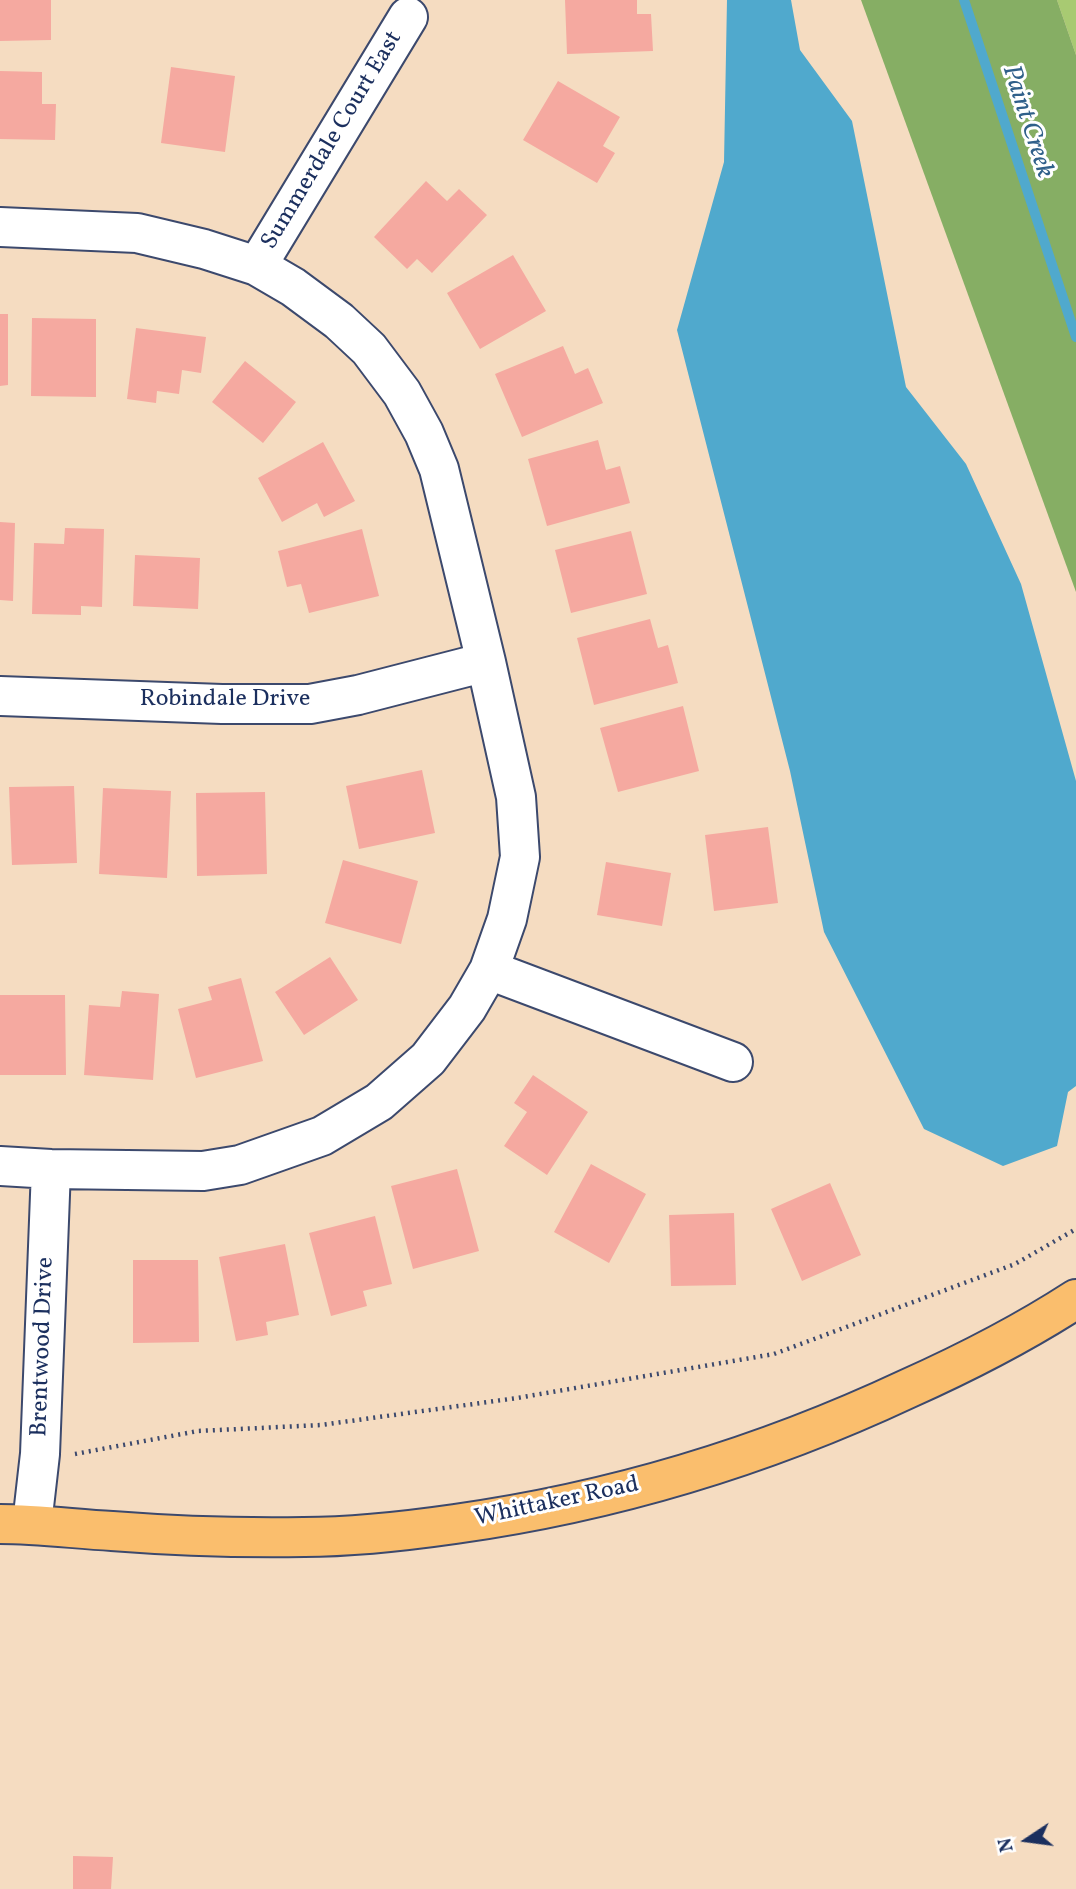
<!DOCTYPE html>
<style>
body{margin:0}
#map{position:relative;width:1076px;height:1889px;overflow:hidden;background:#f5dcc1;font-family:Vollkorn,serif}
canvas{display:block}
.north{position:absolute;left:992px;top:1805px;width:70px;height:70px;-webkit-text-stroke:5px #fff;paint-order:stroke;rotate:257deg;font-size:19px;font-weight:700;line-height:28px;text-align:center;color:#1b2f5e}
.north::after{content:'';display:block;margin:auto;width:24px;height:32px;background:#1b2f5e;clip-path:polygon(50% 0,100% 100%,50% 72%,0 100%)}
</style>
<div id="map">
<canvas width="1076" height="1889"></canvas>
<div class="north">N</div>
</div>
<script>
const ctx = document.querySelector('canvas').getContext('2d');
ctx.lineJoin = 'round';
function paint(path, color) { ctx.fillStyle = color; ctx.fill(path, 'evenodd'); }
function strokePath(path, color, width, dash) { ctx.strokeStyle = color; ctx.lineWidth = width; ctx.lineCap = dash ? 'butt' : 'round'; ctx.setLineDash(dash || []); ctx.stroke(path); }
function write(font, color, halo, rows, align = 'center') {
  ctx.font = font + ' Vollkorn,serif'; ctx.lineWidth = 6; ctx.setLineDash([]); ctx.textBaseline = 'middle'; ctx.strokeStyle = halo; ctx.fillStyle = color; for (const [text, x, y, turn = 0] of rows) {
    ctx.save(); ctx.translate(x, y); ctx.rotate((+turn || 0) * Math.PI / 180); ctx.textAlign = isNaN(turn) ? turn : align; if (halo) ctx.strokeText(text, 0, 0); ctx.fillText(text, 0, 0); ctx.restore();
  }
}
paint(new Path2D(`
 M1057,0h19v55z`), '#a8ca72');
paint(new Path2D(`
 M861,0h196l19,55v537z`), '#86ae64');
paint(new Path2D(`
 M727,0h64l9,50 52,71 54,266 60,77 55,120 55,197v305l-8,6 -11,54 -54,20 -79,-37 -100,-197 -34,-161 -113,-441 47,-168z`), '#50a9cd');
strokePath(new Path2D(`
 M964,0l112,337`), '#50a9cd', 10);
paint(new Path2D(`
 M0,0h51v40l-51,1z
 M565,0h72v14h14l2,37 -86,3z
 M171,67l64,9 -10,76 -64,-9z
 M0,71l42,1v32h14l-1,36 -55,-1z
 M558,81l62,36 -17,29 12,7 -18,30 -74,-43z
 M426,181l21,20 12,-12 28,26 -55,58 -15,-14 -10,10 -33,-32z
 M513,255l33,56 -66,38 -33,-56z
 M0,314h8v71l-8,1z
 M32,318l64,1v78l-65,-1z
 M136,328l70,9 -5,36 -19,-3 -3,24 -22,-3 -1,12 -29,-4z
 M563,346l12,28 13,-6 15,35 -81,34 -27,-63z
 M245,361l51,41 -33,41 -51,-41z
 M598,440l8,30 14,-4 10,37 -83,23 -19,-67z
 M323,442l32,59 -31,16 -7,-14 -35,19 -24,-44z
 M0,522l15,1 -2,78 -13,-1z
 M65,528l39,1 -2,78 -21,-1v9l-49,-1 2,-71 30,1z
 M362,529l17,67 -70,17 -8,-29 -14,3 -9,-36z
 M631,531l16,63 -76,19 -16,-63z
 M135,555l65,3 -2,51 -65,-3z
 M650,619l8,29 10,-3 10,38 -84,22 -17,-67z
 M683,706l16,65 -81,21 -18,-64z
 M422,770l13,63 -76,16 -13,-63z
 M74,786l3,77 -65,2 -3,-78z
 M103,788l68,3 -4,87 -68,-4z
 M265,792l2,82 -70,2 -1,-83z
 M768,827l10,76 -64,8 -9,-76z
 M343,860l75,21 -17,63 -76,-21z
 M606,862l65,11 -9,53 -65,-11z
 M330,957l28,43 -54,35 -29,-43z
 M241,978l22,83 -67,17 -18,-69 34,-9 -4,-13z
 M122,991l37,3 -6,86 -69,-5 5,-70 31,2z
 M0,995h65l1,80h-66z
 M533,1075l55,37 -41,63 -43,-29 23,-34 -13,-9z
 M591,1164l55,30 -37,69 -55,-31z
 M457,1169l22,82 -66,18 -22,-83z
 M830,1183l31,72 -59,26 -31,-72z
 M734,1213l2,72 -65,1 -2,-71z
 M375,1216l17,68 -29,7 4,15 -36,10 -22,-83z
 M285,1244l14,71 -33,7 2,13 -32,6 -17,-84z
 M133,1260h65l1,82 -66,1z
 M73,1856l40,1 -2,32h-38z`), '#f5a9a0');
const minor = new Path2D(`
 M0,227l137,6 67,16 53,17 36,21 46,34 30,28 33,44 22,40 15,36 47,193 30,135 4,60 -13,62 -18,51 -22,38 -39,51 -49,43 -57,34 -82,29 -37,6 -152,-2 -51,-3
 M257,266l151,-249
 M0,696l222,8h88l48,-9 128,-33
 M489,970l244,92
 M32,1524l8,-70 11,-285`);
const major = new Path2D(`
 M0,1524c38,0 75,5 112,7 64,5 128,7 192,6 50,0 102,-6 151,-13 157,-22 309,-68 452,-135 58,-26 115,-55 169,-90`);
strokePath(minor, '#3c496d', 42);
strokePath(major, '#3c496d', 42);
strokePath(new Path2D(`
 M75,1454l123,-23 123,-6 196,-27 257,-44 241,-90 61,-35`), '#3c496d', 4.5, [2, 5]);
strokePath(minor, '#fff', 38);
strokePath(major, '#fabe6d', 38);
write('24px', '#1b2f5e', '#fff', [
 ["Summerdale Court East",333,141,-59],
 ["Robindale Drive",225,701],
 ["Brentwood Drive",44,1347,-88],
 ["Whittaker Road",557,1503,-12]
]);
write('italic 26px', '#30608a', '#fff', [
 ["Paint Creek",1026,122,72]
]);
</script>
